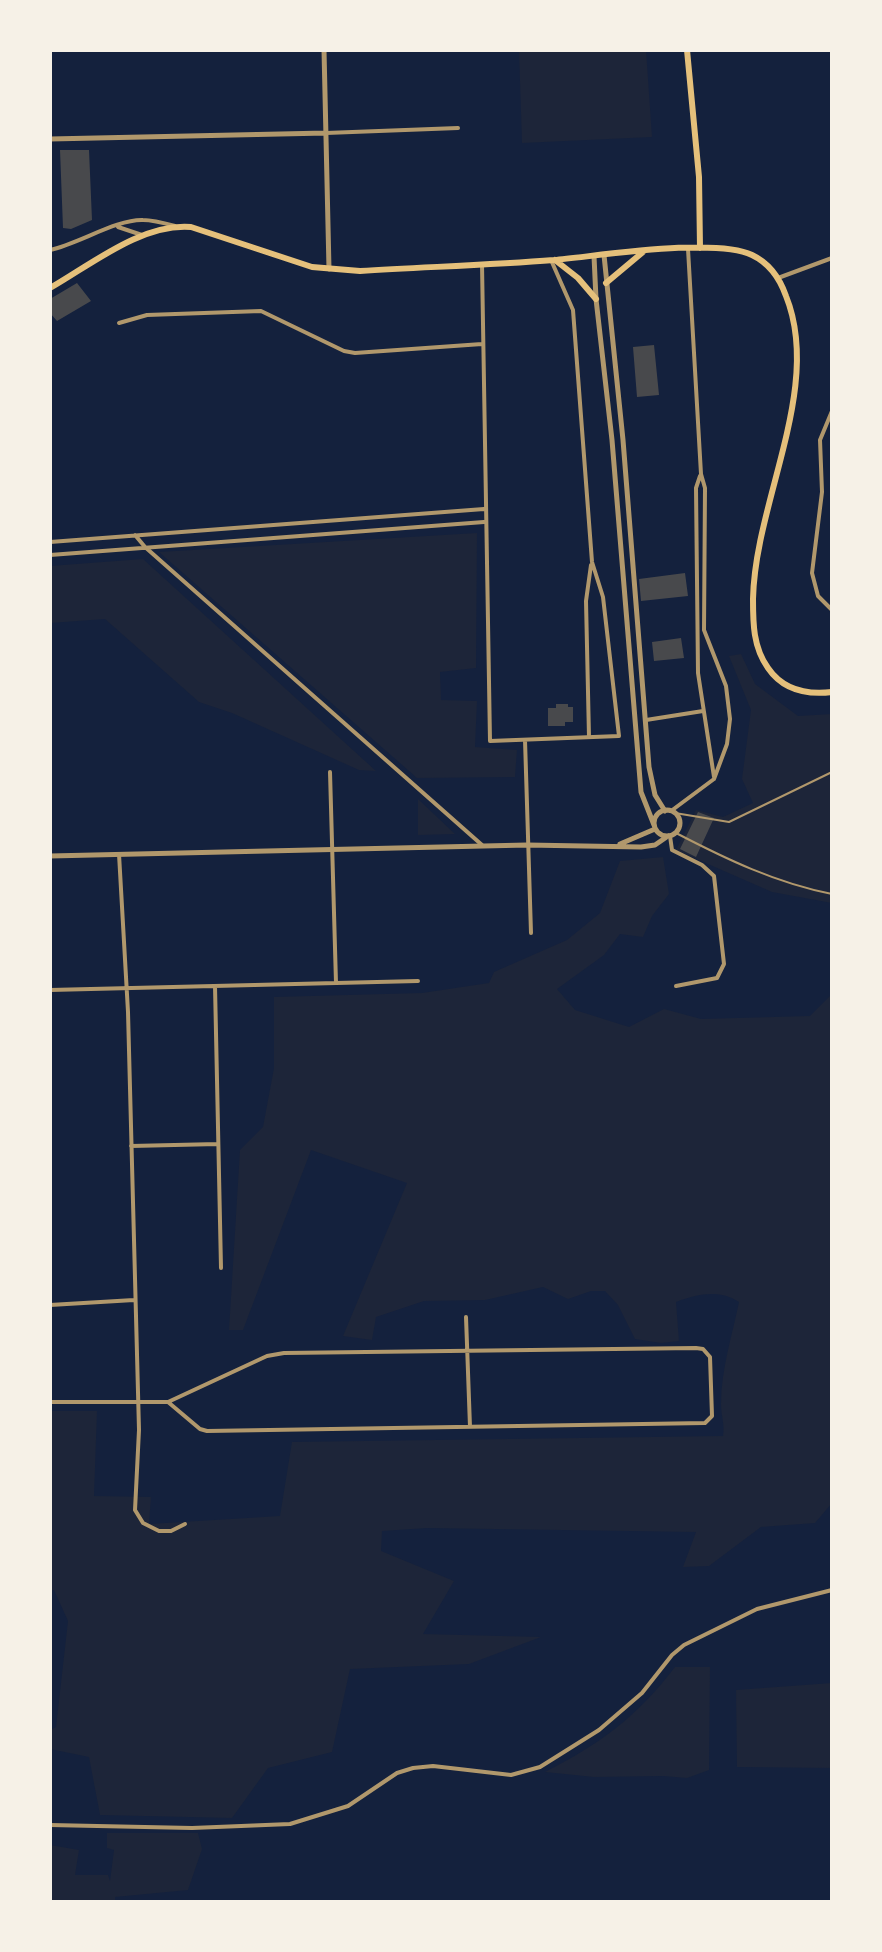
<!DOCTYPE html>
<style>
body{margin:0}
#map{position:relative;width:882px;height:1952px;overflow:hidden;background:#14213d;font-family:"Alegreya Sans",sans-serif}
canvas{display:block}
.frame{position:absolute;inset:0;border:52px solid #f6f1e7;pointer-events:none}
</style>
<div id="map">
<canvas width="882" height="1952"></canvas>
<div class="frame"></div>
</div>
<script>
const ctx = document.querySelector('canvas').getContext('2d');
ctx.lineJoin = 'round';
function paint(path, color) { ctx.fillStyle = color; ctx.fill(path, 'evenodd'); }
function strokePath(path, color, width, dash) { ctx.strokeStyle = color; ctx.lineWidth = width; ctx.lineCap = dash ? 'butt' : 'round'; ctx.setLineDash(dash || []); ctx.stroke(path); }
paint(new Path2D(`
 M519,50h127l6,87 -130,6z
 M477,533l-1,135 -36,4 1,28 36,1 -2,46 42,3 -2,27 -98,1 -258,-226z
 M143,559l233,212 -17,-1 -127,-57 -33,-11 -94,-83 -55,4v-57z
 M741,654l14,30 43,32 34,-2v189l-60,-11 -96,-42 20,-40 27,7 30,-14 -11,-24 9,-69 -22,-54z
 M418,799l37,35 -37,1z
 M663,857l6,37 -17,22 -9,21 -23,-3 -16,21 -47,34 18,21 54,17 35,-18 37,10 109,-3 22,-22v509l-17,20 -54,4 -52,39 -26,1 13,-35 -269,-4 -45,3 -1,20 73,30 -31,53 118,3 -72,27 -119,5 -18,83 -64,16 -36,50 -132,-3 -11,-58 -39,-8v-19l6,-3 12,-106 -14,-31 -4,1v-180h47l-3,85 57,1 -2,27 131,-8 12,-74 431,-6c2,-11 -2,-20 -2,-32 0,-34 11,-68 18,-102 -20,-13 -41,-8 -63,0l3,39 -18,2 -26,-4 -17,-34 -13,-14h-14l-23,8 -25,-12 -58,13 -61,1 -48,16 -4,23 -29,-4 64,-153 -96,-33 -68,180h-14l11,-180 23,-23 11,-59v-71l148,-4 67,-10 5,-11 73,-32 33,-27 20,-52z
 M675,1667h35l-1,103 -22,8 -24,-2 -69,1 -49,-5c55,-28 92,-55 130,-105z
 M832,1683v85l-95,-1 -1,-77z
 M107,1833h91l4,16 -14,41 -73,7v5h-65v-57l29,5 -4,25h33l2,6 4,-31 -7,-2z`), '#1d2539');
paint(new Path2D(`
 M60,150h29l3,70 -21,9 -8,-1z
 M77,283l14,18 -34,20 -7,-8v-14z
 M654,345l5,50 -22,2 -4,-50z
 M685,573l3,23 -47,5 -2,-22z
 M681,638l3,20 -30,3 -2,-19z
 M556,704h12v3h5v15h-8v4h-17v-18h8z
 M698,812l16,6 -18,39 -16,-8z`), '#48494c');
strokePath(new Path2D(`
 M675,813l54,9 103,-50
 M676,833c50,26 100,50 156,61`), '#b1986c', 2);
strokePath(new Path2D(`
 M326,133l132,-5
 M118,227l24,8
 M688,249l13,225 4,14 -1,142 22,56 4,33 -3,25 -13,35
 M50,250c28,-6 67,-31 93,-30 10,0 21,3 32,6
 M482,264l8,477 129,-5 -16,-139 -11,-35 -19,-252 -22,-50
 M778,278l54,-20
 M119,323l28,-8 114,-4 83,40 11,2 127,-9
 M832,411l-12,29 2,52 -10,81 6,23 14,14
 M700,476l-4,12 2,185 16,104
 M135,535l10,12 337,298
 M50,542l434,-33
 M50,555l434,-33
 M646,720l57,-9
 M589,737l-3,-136 5,-36
 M525,740l6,193
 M330,772l6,211
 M671,811l43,-32
 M670,836l2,14 30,15 12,11 10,88 -7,14 -41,8
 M119,854l9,158 11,418 -4,80 8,13 16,8h12l14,-7
 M215,986l6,282
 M50,990l368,-9
 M131,1146l87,-2
 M50,1305l84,-5
 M466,1317l4,110
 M50,1402h118l99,-46 17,-3 412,-5 7,1 7,8 2,59 -7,7 -498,8 -7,-2 -32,-27
 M50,1825l142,3 98,-4 58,-18 49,-33 16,-5 20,-2 78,9 29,-8 59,-37 43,-37 30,-38 12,-10 73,-36 75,-19`), '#b1986c', 4);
strokePath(new Path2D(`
 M324,50l5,219
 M50,139l276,-6
 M604,255l19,185 26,327 6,28 10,16
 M594,256l2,43 16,141 29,352 13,33
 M654 823a13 13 0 1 1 26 0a13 13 0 1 1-26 0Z
 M620,844l35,-15
 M50,856l477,-11 114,2 14,-2 13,-9`), '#b1986c', 5);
strokePath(new Path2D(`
 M687,50l12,127 1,71
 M555,260l23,18 18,21
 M606,283l37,-31
 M50,288c42,-24 92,-65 141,-61l121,40 48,4c65,-4 130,-6 194,-11 45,-4 161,-23 198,-5 17,8 28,24 34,41 37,92 -31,205 -33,303 0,24 0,48 15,69 15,22 39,27 64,24`), '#e5c07b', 6);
</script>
